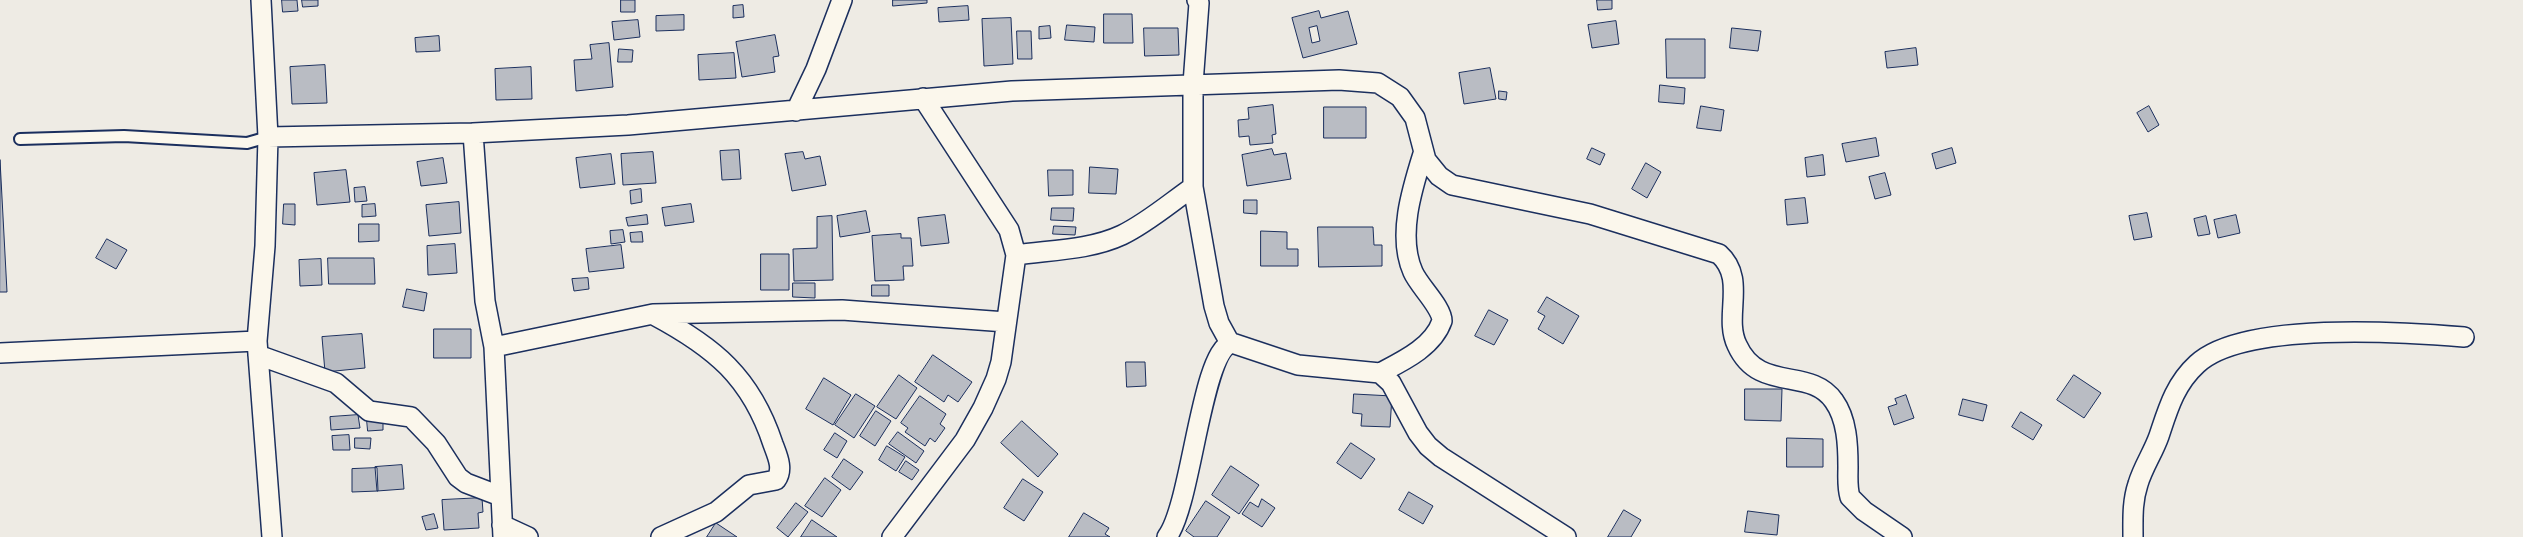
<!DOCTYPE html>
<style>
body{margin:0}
canvas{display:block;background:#eeebe4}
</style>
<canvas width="2523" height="537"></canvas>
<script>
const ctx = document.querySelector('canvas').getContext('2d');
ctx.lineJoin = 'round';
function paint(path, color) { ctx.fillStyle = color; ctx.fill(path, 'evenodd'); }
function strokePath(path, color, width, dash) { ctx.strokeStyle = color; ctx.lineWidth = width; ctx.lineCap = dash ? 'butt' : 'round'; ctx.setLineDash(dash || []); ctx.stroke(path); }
const building = new Path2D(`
 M282,0h15l1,11 -15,1z
 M302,0h16v6l-15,1z
 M621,0h14v12h-14z
 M893,0h34v3l-34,3z
 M1597,0h15v9l-14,1z
 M743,5l1,12 -11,1v-12z
 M968,6l1,14 -30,2 -1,-14z
 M1319,11l2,7 27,-7 9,33 -54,14 -11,-40zM1317,26l3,15 -8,2 -3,-15z
 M1104,14h28l1,29h-29z
 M684,15v15l-28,1v-15z
 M1011,18l2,46 -29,2 -2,-47z
 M638,20l2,17 -26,3 -2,-18z
 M1616,21l3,23 -27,4 -4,-23z
 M1067,25l28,2 -1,15 -29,-2z
 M1050,26l1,12 -12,1v-12z
 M1144,28h34l1,27 -34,1z
 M1732,28l29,3 -3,20 -28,-3z
 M1017,31h14l1,28h-14z
 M775,35l4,21 -6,1 2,15 -33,5 -6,-35z
 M439,36l1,15 -24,1 -1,-14z
 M1666,39h39v39h-38z
 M609,43l4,44 -37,4 -2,-31 18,-1 -2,-14z
 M1916,48l2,17 -31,3 -2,-16z
 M619,49l14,1 -1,12h-14z
 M734,53l2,25 -37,2 -1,-25z
 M325,65l2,38 -35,1 -2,-37z
 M531,67l1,32 -36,1 -1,-31z
 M1490,68l6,31 -32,5 -5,-31z
 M1660,85l25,3 -1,16 -25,-2z
 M1499,91l8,1 -1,8 -7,-1z
 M1273,105l3,29 -4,1 1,8 -23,2 -1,-9 -10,1 -1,-17 11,-1 -1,-11z
 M1701,106l23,4 -3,21 -24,-3z
 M2149,106l10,19 -11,7 -11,-19z
 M1324,107h42v31h-42z
 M1876,138l3,18 -33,6 -4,-18z
 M1592,148l13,6 -5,11 -13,-6z
 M1952,148l4,15 -20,6 -4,-15z
 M1272,149l2,6 12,-2 5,26 -44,7 -5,-31z
 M739,150l2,29 -19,1 -2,-29z
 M653,152l3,31 -33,2 -2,-31z
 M803,152l2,7 15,-3 6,29 -34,6 -7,-37z
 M611,154l4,30 -35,4 -4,-30z
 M1823,155l2,20 -18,2 -2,-19z
 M443,158l4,25 -26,3 -4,-24z
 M0,160l7,132h-7z
 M1646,163l15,9 -14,26 -15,-9z
 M1090,167l28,2 -2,25 -27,-1z
 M346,170l4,32 -33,3 -3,-32z
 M1048,170h25v25l-24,1z
 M1885,173l6,22 -16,4 -6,-22z
 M365,187l2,14 -12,1 -1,-14z
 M641,189l1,13 -11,2 -1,-13z
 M1805,198l3,25 -21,2 -2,-25z
 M1244,200h13v14l-13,-1z
 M459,202l2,31 -32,3 -3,-31z
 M284,204h11v21l-12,-1z
 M375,204l1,12 -14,1v-12z
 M691,204l3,18 -29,4 -3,-18z
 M1052,208h22l-1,13 -22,-1z
 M866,211l4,21 -30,5 -3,-21z
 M2147,213l5,24 -18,3 -5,-24z
 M647,215l1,9 -20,2 -2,-8z
 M945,215l4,28 -28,3 -3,-28z
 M2236,215l4,18 -22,5 -4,-18z
 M832,216l1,64 -39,1 -1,-32 24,-1v-31z
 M2206,216l4,18 -12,2 -4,-17z
 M359,224h20v17l-20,1z
 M1054,226l22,1 -1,8 -22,-1z
 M1318,227h55l1,18h8v21l-63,1z
 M623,230l2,12 -14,2 -1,-13z
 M1261,231l26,1v17h11v17h-37z
 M642,232l1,10h-12l-1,-9z
 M901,234v4h10l2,28h-10l1,14 -29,1 -3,-45z
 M107,239l20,11 -11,19 -20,-11z
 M455,244l2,29 -29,2 -1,-29z
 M621,245l3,23 -35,4 -3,-23z
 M761,254h28v36h-28z
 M328,258h46l1,26h-46z
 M321,259l1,26 -22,1 -1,-26z
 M588,278l1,11 -15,2 -2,-12z
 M793,283h22v15l-22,-1z
 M872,285h17v11h-17z
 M407,289l20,4 -3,18 -21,-4z
 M1547,297l32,19 -16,28 -25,-15 7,-13 -7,-4z
 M1489,310l19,10 -14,25 -19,-9z
 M434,329h37v29h-37z
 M362,334l3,34 -40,4 -3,-35z
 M933,355l39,27 -14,20 -10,-7 -4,7 -29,-20z
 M1126,362h19l1,24 -19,1z
 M899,375l18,13 -21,31 -19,-12z
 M2074,375l27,18 -17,25 -27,-18z
 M824,378l27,17 -18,30 -27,-16z
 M1745,389h37l-1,32 -36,-1z
 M856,394l19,12 -21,32 -19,-13z
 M1354,394l38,2 -2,31 -29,-1 1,-12 -9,-1z
 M1906,395l8,23 -20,7 -6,-18 9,-3 -2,-5z
 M920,396l26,18 -6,10 5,4 -10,14 -5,-4 -5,8 -20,-14 3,-4 -7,-5z
 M1963,399l24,6 -4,16 -24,-6z
 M876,411l15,10 -16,25 -15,-10z
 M2021,412l21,13 -9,15 -21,-13z
 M358,415l2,13 -29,2 -1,-13z
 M367,420h16v10l-15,1z
 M1022,421l36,33 -20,23 -37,-34z
 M898,432l26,19 -8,12 -27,-19z
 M835,433l12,8 -10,17 -13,-8z
 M349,435l1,15h-17l-1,-14z
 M355,438h16l-1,11 -15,-1z
 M1787,438l36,1v28h-36z
 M1351,443l24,16 -14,20 -24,-16z
 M887,446l18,11 -9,14 -17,-11z
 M844,459l19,13 -13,18 -18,-13z
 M906,461l13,9 -7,10 -13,-8z
 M402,465l2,24 -27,2 -2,-24z
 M1231,466l28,19 -20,29 -27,-19z
 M377,468l1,23 -26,1v-23z
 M825,478l16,12 -19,27 -17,-11z
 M1023,479l20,13 -19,29 -20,-13z
 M1409,492l24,14 -10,18 -24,-14z
 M482,498l1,14 -5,1 1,15 -35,2 -2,-30z
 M1262,499l13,9 -13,19 -20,-13 8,-12 8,5z
 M1206,501l24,16 -13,20h-23l-8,-6z
 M796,503l12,9 -20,25 -11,-9z
 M1624,510l17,10 -10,17h-23z
 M1748,511l31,4 -2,20 -32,-3z
 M1084,513l25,15 -4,6 5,3h-41z
 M434,514l4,14 -12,2 -4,-13z
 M812,520l25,17h-36z
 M716,523l21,14h-30z`);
paint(building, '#b9bcc3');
strokePath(building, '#1b2f5e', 1);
const lane = new Path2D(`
 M20,139l104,-3 123,7 21,-6`);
const street = new Path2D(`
 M261,0l7,137 -3,109 -8,95 15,196
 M1197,0l2,3 -6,81v103l21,119 5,17 11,20
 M796,111l20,-42 26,-69
 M473,133l12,168 9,46 9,190
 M268,137l205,-4 155,-8 384,-34 327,-11 39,3 22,14 15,21 11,42 13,16 13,9 138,29 129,40c28,25 4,62 18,91 22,49 73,21 97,56 13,18 14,44 14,66 0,10 -1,20 2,30l14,14 38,26
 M1016,255c35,-5 74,-5 106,-20 25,-12 48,-32 71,-48
 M654,315c60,32 97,62 119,129 4,11 11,25 3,36l-27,5 -33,27 -55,25
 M494,347l159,-33 189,-4 164,12
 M0,353l257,-12
 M258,355l78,28 33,28 42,6 25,26 22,34 8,6 34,13
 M1380,373c23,-12 53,-26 62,-52 0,-14 -23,-35 -29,-49 -16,-36 -1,-83 10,-118
 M502,525l26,12
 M892,537l73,-97 18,-32 13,-29 5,-17 15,-107 -7,-25 -86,-132
 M1167,537c25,-33 34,-187 65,-194l66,22 82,8 11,10 27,50 10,13 13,11 125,80
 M2133,537c0,-18 -1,-35 5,-53 5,-17 15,-31 21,-48 9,-27 16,-52 38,-72 46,-43 206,-32 267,-27`);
strokePath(lane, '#1b2f5e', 14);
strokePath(street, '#1b2f5e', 22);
strokePath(lane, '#fbf7ec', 10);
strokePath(street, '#fbf7ec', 19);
</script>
